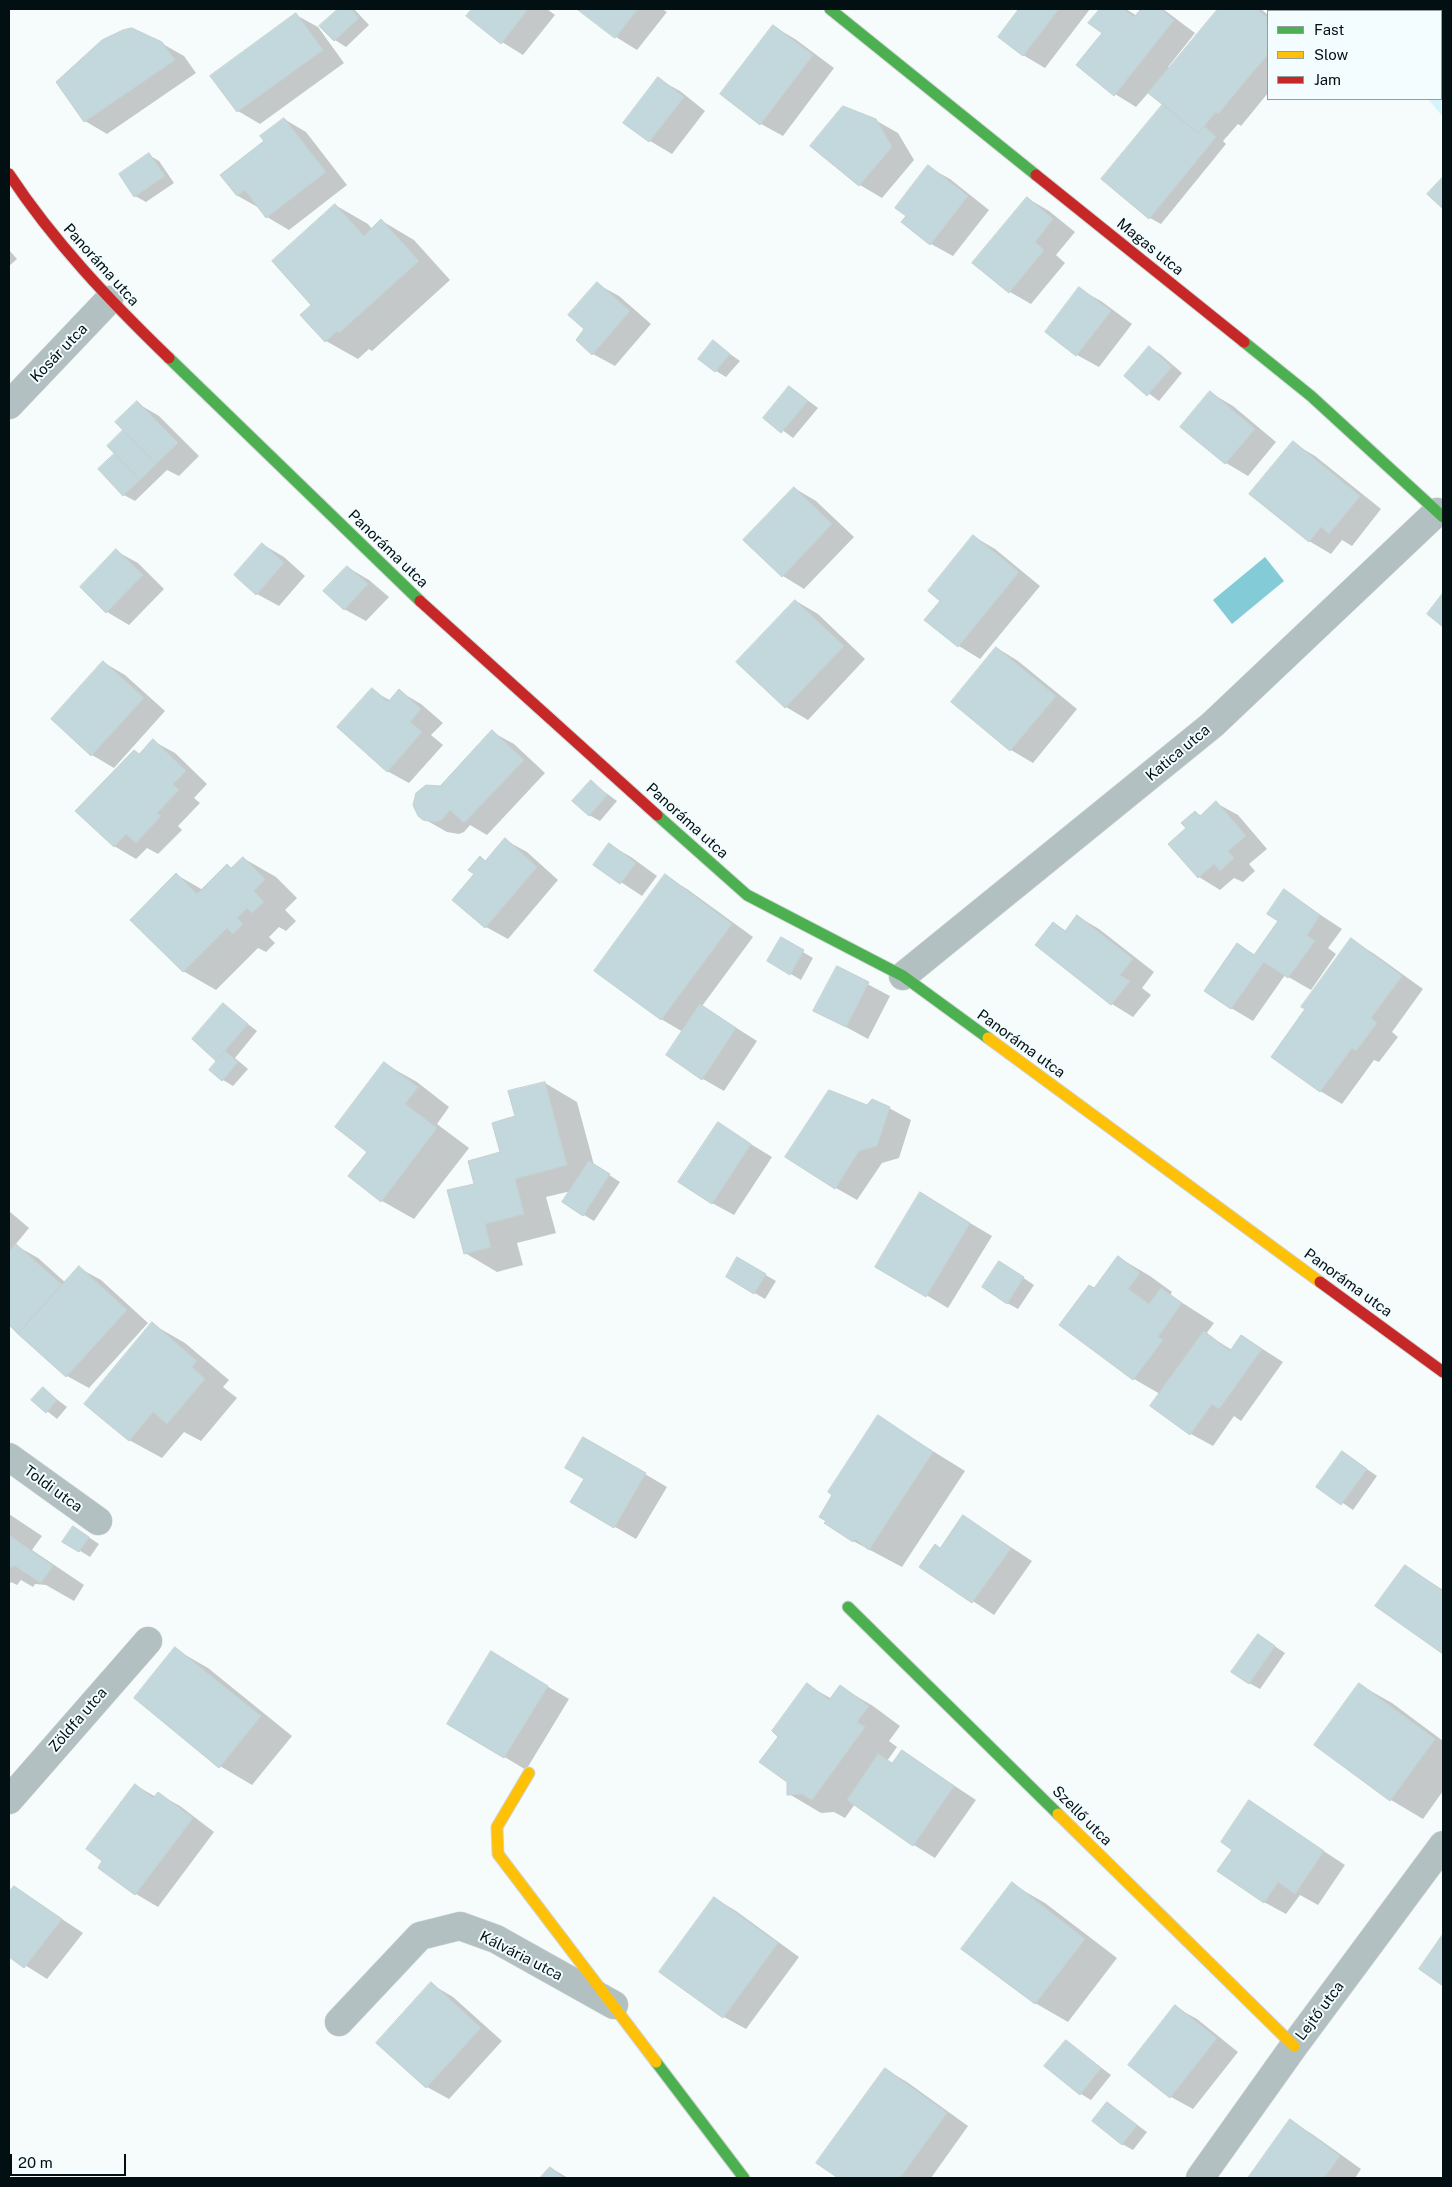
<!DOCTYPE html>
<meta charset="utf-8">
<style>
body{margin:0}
#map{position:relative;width:1452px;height:2187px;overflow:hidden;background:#f6fbfb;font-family:"Public Sans",sans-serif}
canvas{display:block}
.frame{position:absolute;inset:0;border:10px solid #021013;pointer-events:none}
.legend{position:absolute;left:1267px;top:10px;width:175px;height:90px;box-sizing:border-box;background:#f3fcfe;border:1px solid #939ea0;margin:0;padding:6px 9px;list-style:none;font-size:15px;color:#021013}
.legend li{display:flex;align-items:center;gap:10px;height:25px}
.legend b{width:25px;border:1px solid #939ea0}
.scale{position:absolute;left:10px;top:2154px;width:116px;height:22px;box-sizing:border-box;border:2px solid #021013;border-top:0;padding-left:6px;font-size:15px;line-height:18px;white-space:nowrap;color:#021013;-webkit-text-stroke:4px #f3fcfe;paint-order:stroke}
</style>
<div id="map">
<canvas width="1452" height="2187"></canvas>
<div class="frame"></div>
<ul class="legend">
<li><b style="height:6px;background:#4caf50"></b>Fast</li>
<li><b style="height:6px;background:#ffc107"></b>Slow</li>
<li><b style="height:6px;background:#c62828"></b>Jam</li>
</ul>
<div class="scale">20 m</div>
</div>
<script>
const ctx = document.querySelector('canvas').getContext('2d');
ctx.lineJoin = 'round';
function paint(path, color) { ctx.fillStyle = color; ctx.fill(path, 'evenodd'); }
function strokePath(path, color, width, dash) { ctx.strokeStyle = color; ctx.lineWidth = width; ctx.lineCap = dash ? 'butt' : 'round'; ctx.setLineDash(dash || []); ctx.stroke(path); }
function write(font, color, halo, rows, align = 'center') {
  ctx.font = font + ' "Public Sans",sans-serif'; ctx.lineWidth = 4; ctx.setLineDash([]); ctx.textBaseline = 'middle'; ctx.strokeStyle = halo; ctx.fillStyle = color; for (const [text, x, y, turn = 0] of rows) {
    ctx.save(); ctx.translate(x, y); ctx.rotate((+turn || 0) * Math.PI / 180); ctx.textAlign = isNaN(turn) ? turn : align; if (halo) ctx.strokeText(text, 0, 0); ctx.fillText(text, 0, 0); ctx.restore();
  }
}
paint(new Path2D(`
 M1355,9h88v108l-15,-18h13v-88h-84z`), '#d6f5fa');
paint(new Path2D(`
 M1265,557l19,24 -52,43 -19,-24z`), '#82cbd7');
paint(new Path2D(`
 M340,9h14l15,16 -23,22 -11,-7 -14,-14z
 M473,9h74l8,6 -32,40 -21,-13 -34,-26z
 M579,9h83l5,3 -30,38 -21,-13z
 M1016,9h74l-45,59 -22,-13 -4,-45z
 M1101,9h25l11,7 6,-7h20l32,24 -27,34 2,1 49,-59h42l7,6v78l-27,33 -3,-2 -15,17 3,3 -65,80 -11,-6 14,-114 -15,-12 -13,15 -21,-13 -11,-61 -14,-10z
 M296,15l22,12 26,36 -84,61 -22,-13z
 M773,26l22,13 39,29 -51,68 -22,-12z
 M161,43l23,13 12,17 -89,61 -22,-13z
 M658,79l22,12 25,20 -33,43 -22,-13 -25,-19z
 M284,119l22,13 41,53 -58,45 -22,-13 -6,-8 -23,-13 -16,-21 44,-34z
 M875,120l23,13 16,27 -32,38 -22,-13 -49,-39z
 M149,155l10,6 15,22 -28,19 -11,-6z
 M928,167l22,12 39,31 -36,46 -22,-12 -23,-28z
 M1027,198l22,13 26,21 -19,23 9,8 -34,41 -21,-12z
 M335,205l33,19 4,5 10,-8 32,19 36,40 -78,71 -3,-2 -11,10 -32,-18 -13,-36z
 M9,250l8,9 -8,7z
 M597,284l22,12 32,28 -36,42 -22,-12 -7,-25z
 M1079,289l22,12 31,23 -33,43 -22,-12 -31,-23z
 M713,342l27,19 -14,16 -10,-6z
 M1150,348l10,6 22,19 -23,28 -34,-25z
 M790,387l28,21 -25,30 -28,-21z
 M1211,393l22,13 43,36 -28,34 -22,-13 -44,-36z
 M137,403l22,13 40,40 -20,20 -12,-6 -32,31 -11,-6 -24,-26 16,-15z
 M1293,443l22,13 66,53 -29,37 -10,-6 -11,14 -22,-13z
 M794,488l22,13 38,36 -50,52 -21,-13z
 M973,536l22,13 45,37 -60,73 -21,-13 -17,-46z
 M262,544l22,13 21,19 -26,30 -22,-12z
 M116,551l22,12 26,26 -35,36 -22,-13z
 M347,567l22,13 20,17 -23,24 -22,-12z
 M796,601l22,13 47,45 -57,61 -22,-13 -48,-45z
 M997,648l21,13 59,48 -44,54 -22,-13 -59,-48z
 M103,662l22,13 40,36 -51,57 -22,-13 -40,-36z
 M372,690l19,11 8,-10 22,13 22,19 -12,12 12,10 -34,38 -22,-12z
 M492,732l22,12 31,29 -58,62 -17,-10 -6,7 -5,2 -12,-2 -23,-13 16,-32z
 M153,741l22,12 32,31 -13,14 6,5 -22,23 4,4 -24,24 -11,-6 -11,11 -22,-13 26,-91z
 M591,782l26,19 -17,20 -11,-6z
 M1216,803l22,12 29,34 -18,15 6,7 -12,11 -9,-4 -14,12 -21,-13 -12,-49 8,-16 7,4z
 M505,840l22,12 31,28 -50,59 -22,-12 -10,-53 4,-16 6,3z
 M610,845l21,12 26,19 -15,20 -47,-31z
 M243,858l33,19 21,21 -12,12 11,11 -10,10 -7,-4 -10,10 6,6 -9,9 -8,-4 -42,42 -33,-19 -6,-96 26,15 24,-25 5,4z
 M665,876l22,13 66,48 -51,69 55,35 -33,50 -21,-12 -20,-47 -22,-13z
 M1284,891l58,38 -14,19 8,6 -25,36 -26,-15 -32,46 -22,-13 7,-63 17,10 24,-34z
 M1077,916l22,13 55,43 -12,16 9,7 -18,22 -21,-13 -59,-81 13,8z
 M781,939l32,19 -12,22 -32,-19z
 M1351,940l22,13 50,36 -31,43 6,5 -19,25 -5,-2 -32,44 -22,-13 -13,-82z
 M837,968l53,28 -22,43 -53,-29z
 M223,1005l34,26 -22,27 13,11 -15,17 -10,-6 -5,-19 -25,-22z
 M385,1064l32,18 32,25 -12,17 32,24 -55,71 -32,-18 -14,-49z
 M545,1083l32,19 17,63 26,17 -26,39 -10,-6 -13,-24 -25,6 10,36 -39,10 6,22 -26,7 -32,-19 10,-69 27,-31 14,-36z
 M867,1107l22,1 22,12 -12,38 -17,5 -25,37 -21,-12z
 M718,1124l54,33 -38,58 -22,-12z
 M943,1207l49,29 -44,72 -71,-42z
 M9,1211l20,17 -14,17 23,13 28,25 13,-15 22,12 47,43 -59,65 -22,-12 -58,-53z
 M1118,1257l32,19 22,16 -2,3 44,28 -8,11 26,16 10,-14 41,26 -42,59 -7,-5 -21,30 -22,-12 -31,-40 -26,-15 -73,-54 33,-35z
 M738,1259l38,22 -11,18 -38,-22z
 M1010,1269l24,16 -16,24 -11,-6z
 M152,1324l33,19 44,37 -6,7 14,11 -36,43 -17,-9 -22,26 -33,-18z
 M43,1389l24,18 -10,12 -24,-19z
 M878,1417l87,54 -63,96 -49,-26z
 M584,1438l83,49 -31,52 -64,-37 13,-23z
 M1342,1452l35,24 -24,34 -35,-24z
 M9,1514l33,22 -10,14 52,35 -10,16 -28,-16 -11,-1 -2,3 -12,-7 -4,5 -6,-3 -2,3z
 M963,1516l69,45 -38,54 -73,-48 20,-18z
 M84,1534l15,10 -9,13 -26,-16z
 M1405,1566l38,24v63l-66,-47z
 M1258,1635l27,18 -25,36 -11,-6z
 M175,1649l33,19 84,68 -40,49 -32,-19z
 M513,1666l56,33 -43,71 -77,-47z
 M807,1685l25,14 9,-12 32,19 27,20 -11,15 8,6 -10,14 6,3 9,-13 74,49 -41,58 -21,-13 -59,-41 -10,14 -11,-6 -13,1 -32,-19 -9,-58z
 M1360,1685l32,18 51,38v50l-20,28 -32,-19z
 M135,1785l21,12 2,-3 22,12 34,26 -56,75 -22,-13 -36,-27z
 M1249,1802l96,63 -27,40 -18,-10 -14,19 -22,-12 -31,-52z
 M1012,1884l33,19 72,55 -49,64 -33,-19z
 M14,1887l69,46 -36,46 -38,-24v-61z
 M714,1898l22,13 63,46 -53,72 -22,-12z
 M431,1984l22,13 49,44 -53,58 -22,-12z
 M1175,2007l22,12 41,33 -45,57 -22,-12z
 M1066,2041l45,34 -20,25 -10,-6z
 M885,2069l22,13 61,44 -37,52h-91l-22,-15z
 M1107,2103l40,29 -14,18 -11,-6z
 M1290,2121l22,13 49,35 -6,9h-105z
 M551,2168l17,10h-26z`), '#0003');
const building = new Path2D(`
 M338,9h13l8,9 -25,23 -15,-15z
 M472,9h56l-27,35 -35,-28z
 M577,9h61l-23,29z
 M1019,9h40l-36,47 -25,-19z
 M1100,9h23l11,8 7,-8h20l13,11 -60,76 -38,-31 26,-32 -14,-10z
 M1218,9h38l12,9v36l-50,60 -2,-2 -18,21 -50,-40z
 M296,13l27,37 -86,62 -27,-36z
 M773,25l40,30 -53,70 -40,-31z
 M132,28l30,14 13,18 -91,62 -28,-40 46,-42 21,-10z
 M658,77l26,20 -35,45 -26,-19z
 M1163,104l35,29 6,-7 12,11 -67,82 -48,-40z
 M843,106l33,13 16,28 -33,39 -49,-40z
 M284,118l42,54 -60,46 -21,-28 -8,6 -17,-21 44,-34 -4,-5z
 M149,153l16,23 -31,21 -15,-23z
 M928,165l40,31 -38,49 -29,-23 5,-6 -11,-8z
 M1443,177v32l-16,-15z
 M1027,197l26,22 -18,23 9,8 -35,43 -37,-30z
 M335,204l29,32 17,-17 38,42 -80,72 -2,-2 -12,11 -25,-27 11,-10 -39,-44z
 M597,282l33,29 -38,44 -16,-15 8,-11 -16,-14z
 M1079,287l32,24 -35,45 -31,-24z
 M713,340l17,14 -15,18 -17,-13z
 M1149,346l23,21 -25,29 -23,-20z
 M789,386l19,15 -27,32 -18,-15z
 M1210,391l45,38 -30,35 -45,-37z
 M137,401l41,42 -22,21 -41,-42z
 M123,430l33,34 -16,16 -33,-34z
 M1293,441l67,55 -31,38 -8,-7 -12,15 -60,-48z
 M114,454l26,26 -17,16 -25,-27z
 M794,487l38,37 -50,53 -39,-37z
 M973,535l46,37 -61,75 -34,-27 16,-19 -12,-10z
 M262,543l22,20 -28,32 -22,-20z
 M116,549l27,26 -37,38 -26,-26z
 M347,566l21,18 -24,26 -21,-19z
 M1443,593v34l-16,-13z
 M795,600l49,46 -59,62 -49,-46z
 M996,647l60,49 -46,55 -59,-49z
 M103,661l41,37 -53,58 -40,-37z
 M372,688l16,14 11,-13 22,20 -11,13 12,10 -35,40 -50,-45z
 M492,730l32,30 -60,63 -14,-13 -8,10 -6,2 -13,-2 -5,-4 -5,-11 3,-12 10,-8 14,1z
 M153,739l33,32 -13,13 6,6 -22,23 4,3 -25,27 -10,-9 -12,13 -39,-36 59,-61 5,4z
 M591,780l16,15 -18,21 -17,-15z
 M1216,801l30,35 -18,15 6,7 -14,13 -6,-7 -16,14 -30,-34 18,-16 -5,-5 14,-12 5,5z
 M505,838l32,29 -52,61 -33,-28 22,-26 -6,-4 12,-14 5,5z
 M609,843l27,20 -16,21 -27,-19z
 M243,857l22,22 -11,12 10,11 -12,11 -5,-5 -10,10 6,6 -10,10 -6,-6 -44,44 -53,-52 46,-47 21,21 30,-30 4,4z
 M665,874l67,50 -71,96 -67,-49z
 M1284,889l36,26 -13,20 8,6 -27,37 -24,-16 -33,47 -27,-18 33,-48 17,12 24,-34 -11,-7z
 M1077,915l56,44 -13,16 10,6 -19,24 -76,-60 18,-23 12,9z
 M781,937l23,13 -14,25 -23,-14z
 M1351,938l51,38 -31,42 6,5 -21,28 -4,-3 -32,44 -49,-35 34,-48 -4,-2z
 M837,966l32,16 -23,45 -33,-16z
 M223,1003l25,21 -32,37 -24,-22z
 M700,1004l36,24 -34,52 -36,-25z
 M225,1051l13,11 -16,19 -13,-11z
 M384,1062l34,25 -13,17 32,24 -56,74 -33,-26 19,-24 -32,-25z
 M545,1082l22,83 -52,14 9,35 -39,10 6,23 -27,7 -17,-64 27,-6 -6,-23 32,-9 -8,-29 23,-7 -7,-25z
 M829,1090l38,15 5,-6 18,8 -13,39 -18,5 -24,38 -50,-32z
 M718,1122l33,22 -39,60 -34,-22z
 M589,1161l21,13 -27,42 -21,-14z
 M920,1192l50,31 -44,74 -51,-30z
 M16,1244l46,41 -44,49 -9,-9v-73z
 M1118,1256l22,17 -12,16 21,15 12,-16 21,15 -24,34 5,3 -30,40 -74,-55 30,-40 5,3z
 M737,1257l29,17 -12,20 -28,-17z
 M999,1261l25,16 -17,27 -25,-17z
 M79,1266l48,44 -61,67 -48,-43z
 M152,1322l45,39 -5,6 13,12 -38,45 -14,-12 -24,29 -45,-37z
 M1204,1331l26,20 11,-16 21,14 -43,60 -7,-5 -22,31 -40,-29z
 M43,1387l14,13 -11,13 -15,-13z
 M878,1415l55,37 -64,98 -14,-11 -2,3 -29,-19 2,-2 -7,-4 13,-22 -4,-3z
 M583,1437l63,36 -32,55 -44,-26 14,-23 -19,-11z
 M1342,1451l25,18 -26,36 -25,-18z
 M963,1515l48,33 -39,55 -53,-36 16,-23 5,4z
 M73,1526l16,11 -10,15 -17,-10z
 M9,1535l44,31 -12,17 -26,-17 -6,2z
 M1405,1565l38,26v63l-68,-48z
 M1258,1634l17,12 -26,38 -18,-12z
 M175,1647l86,69 -42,52 -85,-70z
 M491,1651l57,35 -44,72 -57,-34z
 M807,1683l22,17 11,-15 29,21 -12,16 8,5 -53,73 -10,-6 -15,1v-13l-28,-20 19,-25 -6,-6z
 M1359,1683l76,56 -45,62 -76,-56z
 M902,1750l52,36 -41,60 -66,-46 31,-46 14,9z
 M135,1784l18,14 5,-6 35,26 -58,77 -37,-27 4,-7 -16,-12z
 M1249,1800l75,51 -29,43 -17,-12 -14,21 -47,-32 15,-21 -11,-8z
 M1012,1882l73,57 -50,65 -74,-55z
 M14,1886l48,33 -38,49 -15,-11v-65z
 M714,1897l64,46 -55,75 -64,-46z
 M1443,1934v52l-24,-17z
 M431,1982l50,46 -55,60 -50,-45z
 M1175,2005l42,33 -47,60 -42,-33z
 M1066,2040l35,28 -21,27 -36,-29z
 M885,2068l62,45 -47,65h-62l-22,-15z
 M1107,2102l30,23 -15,20 -30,-24z
 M1290,2119l50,37 -16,22h-76z
 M550,2167l14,11h-24z`);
paint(building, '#c2d8dc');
strokePath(building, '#c5d0d1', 1);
const street = new Path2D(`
 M9,405l100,-105
 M903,976l309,-251 225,-213
 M9,1457l89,64
 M9,1800l139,-159
 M339,2022l81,-86 40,-10 36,13 118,66
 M1200,2178l94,-132 149,-201`);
const fast = new Path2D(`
 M830,9l206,166
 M1244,342l67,54 132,121
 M169,358l251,243
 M657,815l90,80 156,81 85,62
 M848,1607l210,207
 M656,2062l88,116`);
const slow = new Path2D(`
 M988,1038l332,244
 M529,1773l-32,54 1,27 158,208
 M1058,1814l236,232`);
const jam = new Path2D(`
 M9,174c45,68 101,127 160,184
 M1036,175l208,167
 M420,601l237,214
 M1320,1282l123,90`);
strokePath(street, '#d0d5d5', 29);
strokePath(fast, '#d0d5d5', 13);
strokePath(slow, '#d0d5d5', 13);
strokePath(jam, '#d0d5d5', 13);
strokePath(street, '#b3c0c1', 28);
strokePath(fast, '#4caf50', 11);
strokePath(slow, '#ffc107', 11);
strokePath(jam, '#c62828', 11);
write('15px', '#021013', '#f3fcfe', [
 ["Magas utca",1150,247,39],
 ["Panoráma utca",101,265,48],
 ["Kosár utca",59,353,-46],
 ["Panoráma utca",388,549,44],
 ["Katica utca",1178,753,-40],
 ["Panoráma utca",687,821,42],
 ["Panoráma utca",1021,1044,36],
 ["Panoráma utca",1348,1283,36],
 ["Toldi utca",53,1489,36],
 ["Zöldfa utca",78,1720,-49],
 ["Szellő utca",1082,1816,45],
 ["Kálvária utca",521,1956,27],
 ["Lejtő utca",1320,2011,-53]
]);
</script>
